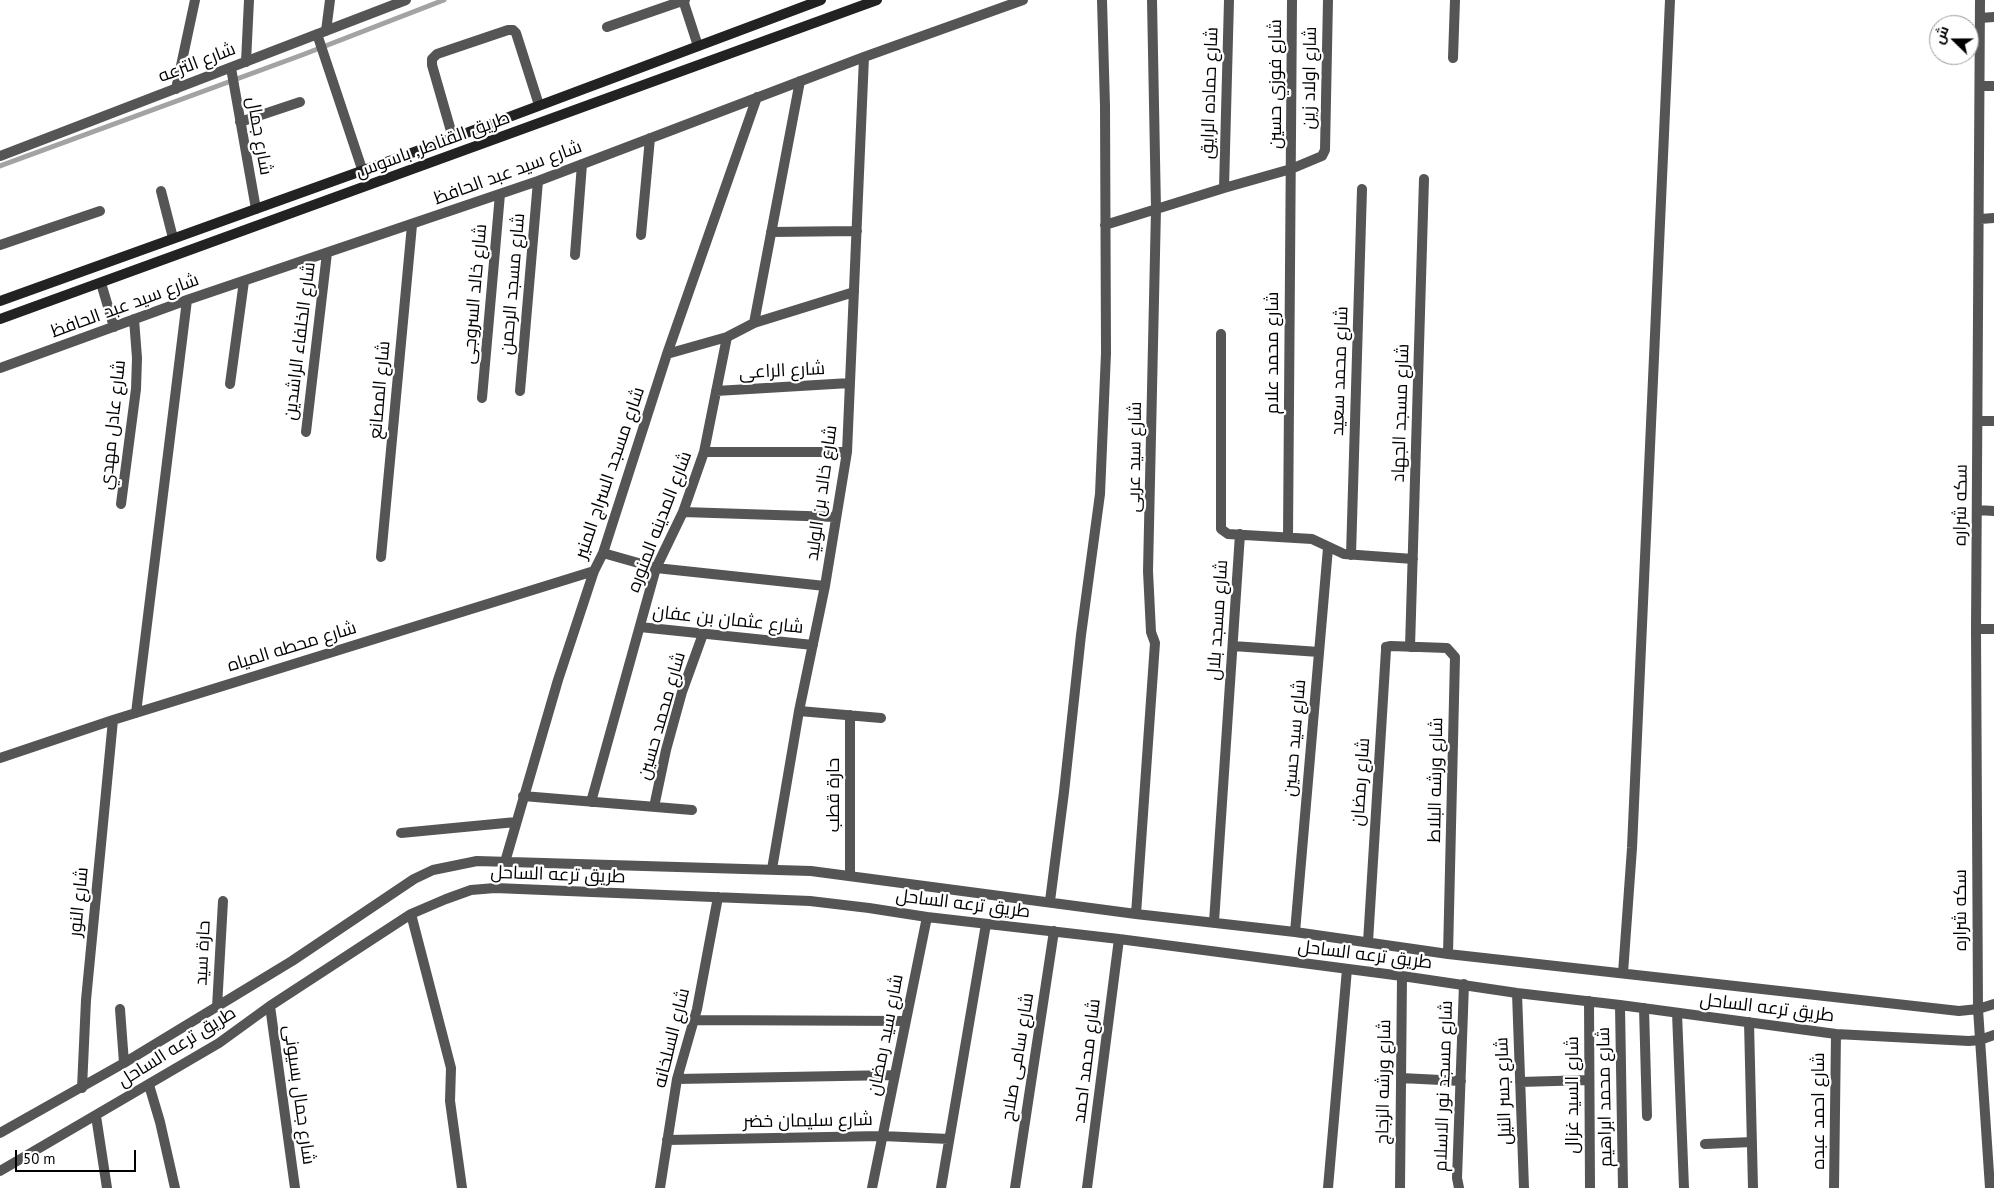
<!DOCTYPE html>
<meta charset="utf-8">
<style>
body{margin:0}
#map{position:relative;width:1994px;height:1188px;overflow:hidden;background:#fff;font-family:"PT Sans",Cairo,sans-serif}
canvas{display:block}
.north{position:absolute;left:1929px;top:15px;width:50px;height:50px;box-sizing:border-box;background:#fff;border:1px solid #999;border-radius:50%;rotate:292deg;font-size:14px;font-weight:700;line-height:20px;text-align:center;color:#000}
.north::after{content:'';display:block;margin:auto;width:18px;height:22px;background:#000;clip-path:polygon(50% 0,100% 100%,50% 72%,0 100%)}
.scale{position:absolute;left:15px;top:1150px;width:121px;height:22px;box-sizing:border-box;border:2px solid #000;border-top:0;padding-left:6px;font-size:15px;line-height:18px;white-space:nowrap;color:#000;-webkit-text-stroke:4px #fff;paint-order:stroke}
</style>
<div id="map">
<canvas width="1994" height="1188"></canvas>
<div class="north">ش</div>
<div class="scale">50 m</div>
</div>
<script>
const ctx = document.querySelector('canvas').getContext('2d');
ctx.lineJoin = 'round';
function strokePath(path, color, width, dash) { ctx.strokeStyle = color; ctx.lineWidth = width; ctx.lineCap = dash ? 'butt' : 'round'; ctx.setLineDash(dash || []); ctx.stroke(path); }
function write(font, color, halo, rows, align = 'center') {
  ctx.font = font + ' "PT Sans",Cairo,sans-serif'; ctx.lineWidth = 4.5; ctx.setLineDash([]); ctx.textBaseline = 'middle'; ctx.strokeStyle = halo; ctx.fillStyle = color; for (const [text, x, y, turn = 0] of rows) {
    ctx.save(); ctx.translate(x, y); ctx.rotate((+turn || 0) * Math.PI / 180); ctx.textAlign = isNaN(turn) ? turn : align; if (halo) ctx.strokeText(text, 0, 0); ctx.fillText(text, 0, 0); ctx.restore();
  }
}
strokePath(new Path2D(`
 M0,166l302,-111 142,-55`), '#a3a3a3', 5);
strokePath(new Path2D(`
 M683,0l15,46
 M1980,0l-4,629 2,380 12,179
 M1980,18l14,-1
 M607,27l78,-27
 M326,31l4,-31
 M317,34l45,135
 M1453,58l2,-58
 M246,62l3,-62
 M231,68l25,141
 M1980,86h14
 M176,89l19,-89
 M240,122l60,-20
 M453,138l-21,-73v-6l5,-5 71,-24h5l3,3 23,72
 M0,156l406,-156
 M1224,188l5,-188
 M161,191l12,47
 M1980,219l14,-1
 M1105,225l119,-37 67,-19 31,-13 3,-6 3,-150
 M771,232l86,-1
 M641,235l9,-97
 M0,245l100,-34
 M575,255l7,-91
 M101,283l13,44
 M754,323l46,-242
 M1221,334v195l7,5 84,5 32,15 69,5
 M667,354l60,-17 27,-14 100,-31
 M0,368l187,-68 351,-119 326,-124 159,-57
 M230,384l14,-103
 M520,391l18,-210
 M716,391l134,-8
 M482,398l18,-204
 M1978,421h16
 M306,432l21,-179
 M704,452h143
 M121,504l15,-115 1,-31 -3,-39
 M1977,510l17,1
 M683,512l153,5
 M1288,537l4,-537
 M603,553l53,15 169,18
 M1351,555l11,-366
 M381,557l31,-332
 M640,627l173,18
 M1976,629h18
 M1233,646l86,6
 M1410,647l14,-468
 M799,711l82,7
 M136,713l51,-413
 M0,758l113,-38 481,-149
 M523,796l169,14
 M591,802l65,-234 27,-56 21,-60 23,-115
 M654,807l12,-57 16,-58 21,-58
 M401,833l115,-11
 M505,862l53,-182 36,-109 9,-18 64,-199 90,-257
 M772,869l27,-158 26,-125 22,-134 17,-395
 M850,876v-161
 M1050,901l14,-109 17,-157 19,-141 6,-141 -1,-247 -3,-106
 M411,914l40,154 -1,33 12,87
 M1136,914l19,-271 -4,-11 -3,-61 8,-362 -4,-209
 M1214,922l26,-388
 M1295,932l33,-384
 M1368,942l18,-292v-3l5,-1 56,2 8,9 -7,297
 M1623,973l9,-125 38,-848
 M1517,993l7,195
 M1589,1001l1,187
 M1620,1005l3,183
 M270,1006l25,182
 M217,1007l6,-106
 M1644,1008l3,108
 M120,1009l4,54
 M1677,1013l7,175
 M694,1020l212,1
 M1749,1022l4,166
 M1401,1078l60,3
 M677,1079l218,-4
 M1520,1082l69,-2
 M149,1085l11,37 15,66
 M82,1088l4,-88 27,-280
 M96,1116l11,72
 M0,1133l124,-70 168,-102 122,-82 19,-9 44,-9 334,10 325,43 159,18 153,22 511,57 19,-2 16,-5
 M667,1140l215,-4 67,3
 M1705,1144l47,-2
 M0,1171l219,-128 51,-37 141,-92 35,-15 25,-9 24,-2 315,13 59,7 58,9 192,22 283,37 115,17 103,12 216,29 133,7 11,-1 14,-5
 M660,1188l17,-109 20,-70 21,-112
 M872,1188l55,-271
 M941,1188l45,-264
 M1015,1188l39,-257
 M1087,1188l32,-249
 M1328,1188l19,-219
 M1400,1188l2,-212
 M1459,1188l-2,-10 7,-194
 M1834,1188l2,-154`), '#555', 10);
strokePath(new Path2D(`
 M0,301l453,-163 368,-138
 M0,319l877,-319`), '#222', 10);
write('18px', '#000', '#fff', [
 ["شارع الترعه",197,63,-21],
 ["شارع اولاد زين",1310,78,-89],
 ["شارع فوزي حسين",1276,84,-90],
 ["شارع حماده الرايق",1210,93,-88],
 ["شارع جمال",259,136,80],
 ["طريق القناطر, باسوس",433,145,-20],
 ["شارع سيد عبد الحافظ",508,173,-20],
 ["شارع مسجد الرحمن",513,284,-85],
 ["شارع خالد السروجى",475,294,-85],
 ["شارع سيد عبد الحافظ",125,306,-20],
 ["شارع الخلفاء الراشدين",300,341,-83],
 ["شارع محمد علام",1273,353,-90],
 ["شارع الراعى",782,371,-3],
 ["شارع محمد سعيد",1340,371,-88],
 ["شارع المصانع",380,390,-85],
 ["شارع مسجد الجهاد",1401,413,-88],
 ["شارع عادل مهدي",113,425,-84],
 ["شارع سيد عربى",1135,457,-89],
 ["شارع مسجد السراج المنير",610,473,-71],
 ["شارع خالد بن الوليد",822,493,-82],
 ["سكه شراره",1961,505,-89],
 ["شارع المدينه المنوره",660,522,-69],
 ["شارع عثمان بن عفان",728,620,6],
 ["شارع مسجد بلال",1218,620,-86],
 ["شارع محطه المياه",292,647,-17],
 ["شارع محمد حسين",662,716,-74],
 ["شارع سيد حسين",1295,738,-85],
 ["شارع ورشه البلاط",1436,780,-89],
 ["شارع رمضان",1361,782,-86],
 ["حارة قطب",834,795,-90],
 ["طريق ترعه الساحل",558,875,2],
 ["شارع النور",79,902,-84],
 ["طريق ترعه الساحل",963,904,7],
 ["سكه شراره",1961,910,-90],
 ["حارة سيد",203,953,-87],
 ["طريق ترعه الساحل",1365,955,7],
 ["طريق ترعه الساحل",1767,1008,7],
 ["شارع سيد رمضان",886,1035,-79],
 ["شارع السلخانه",672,1038,-76],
 ["طريق ترعه الساحل",177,1047,-32],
 ["شارع سامى صلاح",1018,1057,-81],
 ["شارع محمد احمد",1087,1061,-83],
 ["شارع ورشه الزجاج",1384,1082,-89],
 ["شارع مسجد نور الاسلام",1444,1086,-88],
 ["شارع جسر النيل",1504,1091,-92],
 ["شارع جمال بسيونى",299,1095,82],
 ["شارع السيد غزال",1573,1095,-90],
 ["شارع محمد ابراهيم",1605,1097,-91],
 ["شارع احمد عبده",1819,1111,-90],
 ["شارع سليمان خضر",808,1121,-1]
]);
</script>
